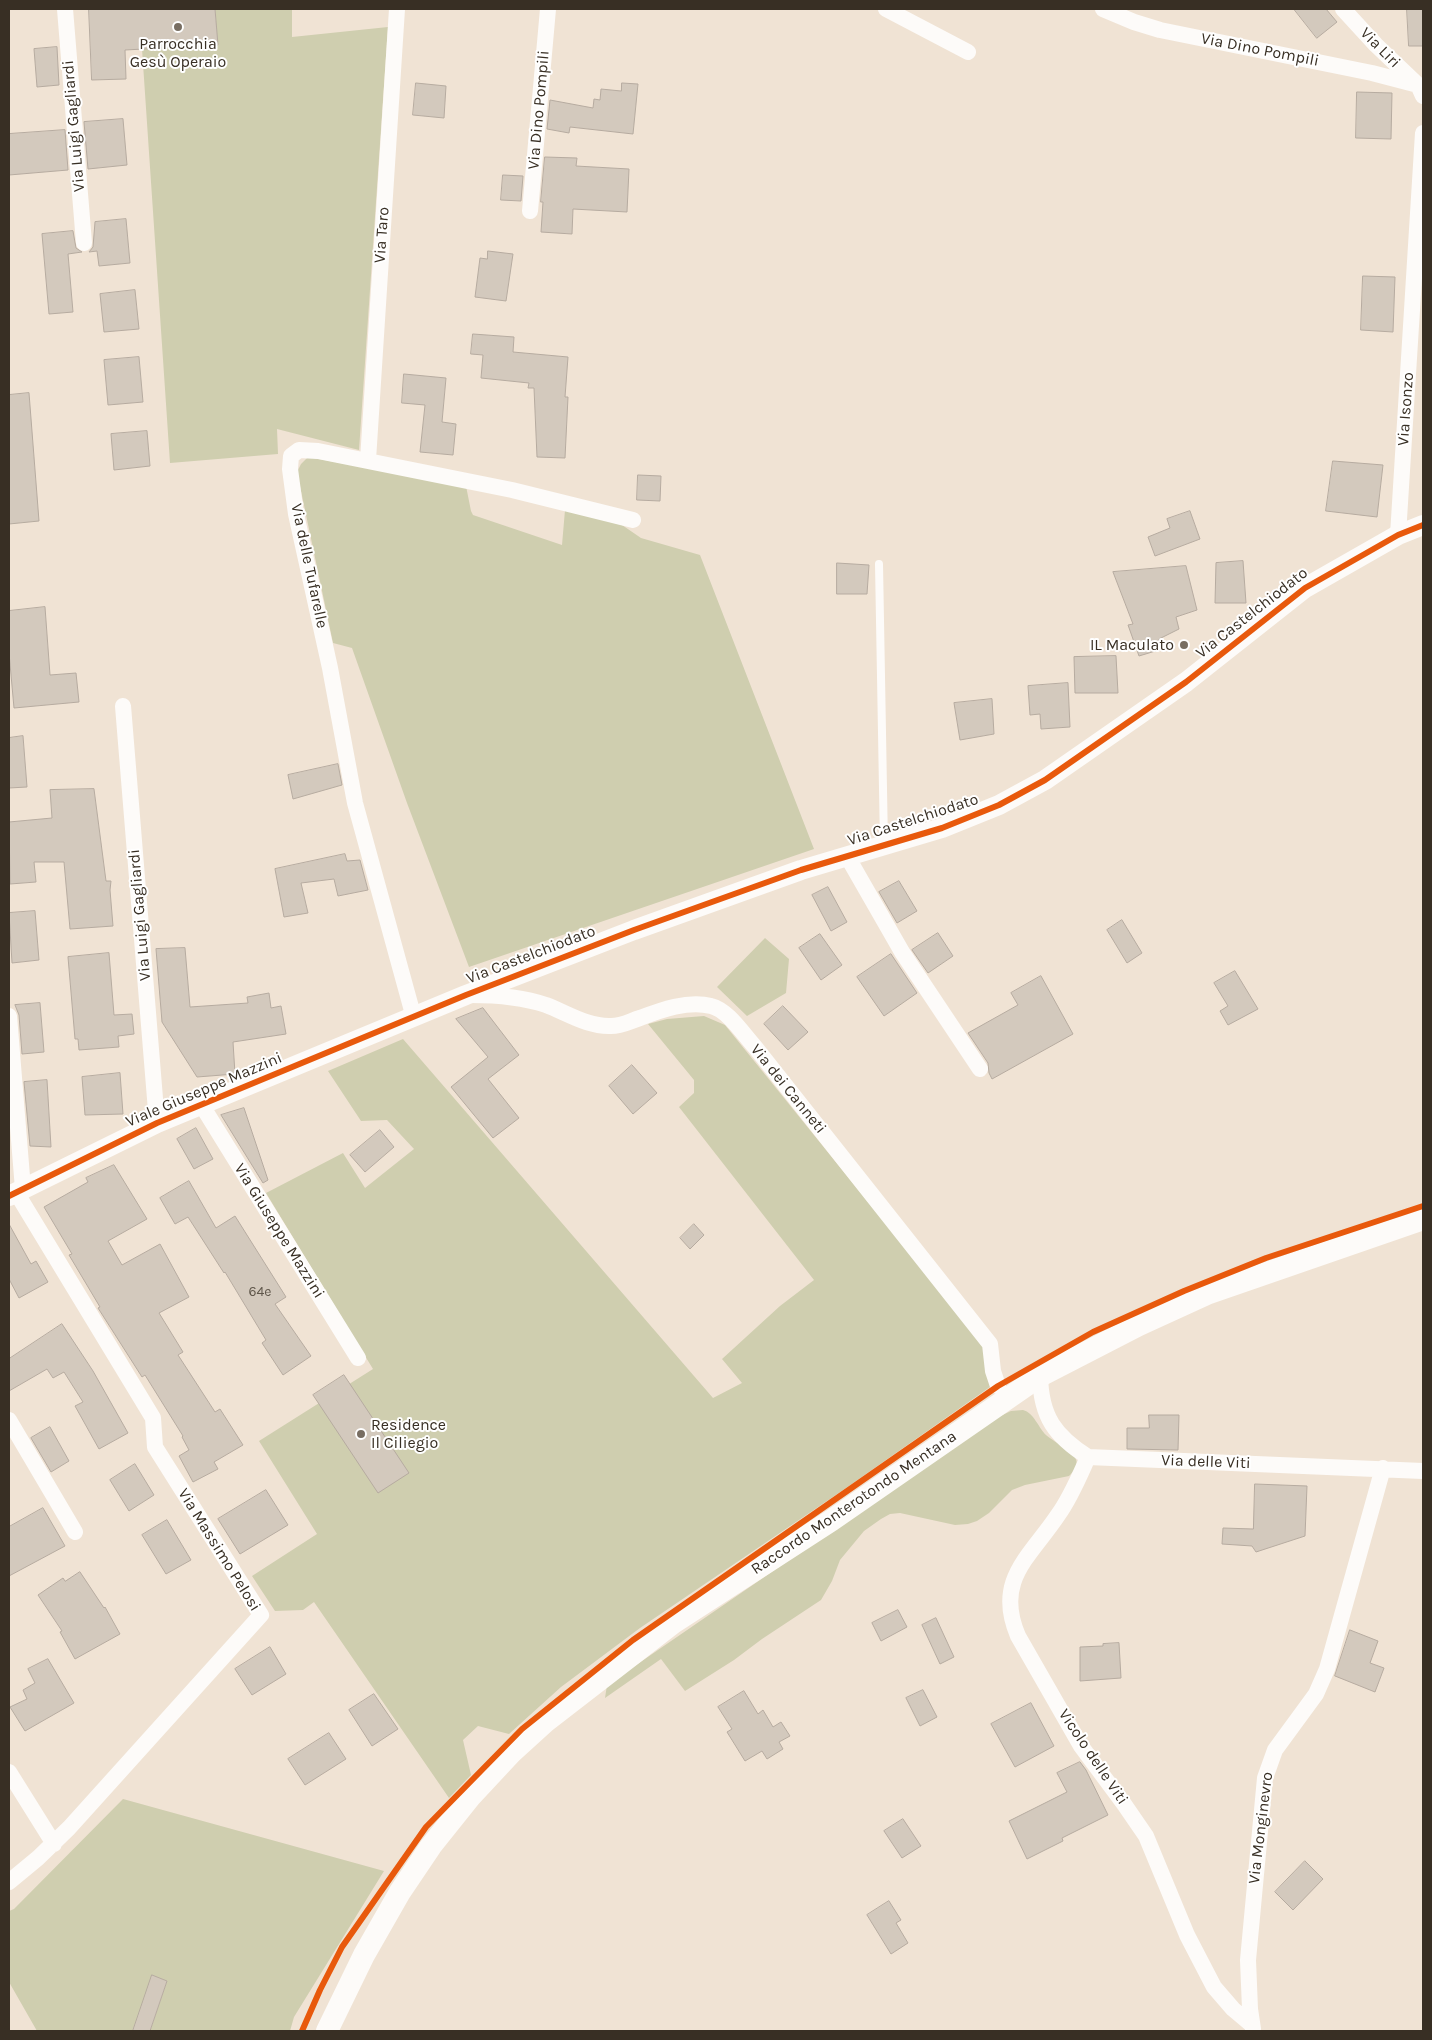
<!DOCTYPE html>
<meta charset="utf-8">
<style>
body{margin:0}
#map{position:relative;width:1432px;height:2040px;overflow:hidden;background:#f0e3d4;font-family:Karla,sans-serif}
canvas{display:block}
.frame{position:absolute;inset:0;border:10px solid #382f24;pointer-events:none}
</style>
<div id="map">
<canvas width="1432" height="2040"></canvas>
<div class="frame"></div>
</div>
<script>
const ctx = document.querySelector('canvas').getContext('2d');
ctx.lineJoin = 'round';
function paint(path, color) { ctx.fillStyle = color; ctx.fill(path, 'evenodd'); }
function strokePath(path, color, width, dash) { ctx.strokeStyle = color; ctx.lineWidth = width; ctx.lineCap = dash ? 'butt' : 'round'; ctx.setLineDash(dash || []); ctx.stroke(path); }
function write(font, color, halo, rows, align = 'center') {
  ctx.font = font + ' Karla,sans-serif'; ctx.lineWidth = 4; ctx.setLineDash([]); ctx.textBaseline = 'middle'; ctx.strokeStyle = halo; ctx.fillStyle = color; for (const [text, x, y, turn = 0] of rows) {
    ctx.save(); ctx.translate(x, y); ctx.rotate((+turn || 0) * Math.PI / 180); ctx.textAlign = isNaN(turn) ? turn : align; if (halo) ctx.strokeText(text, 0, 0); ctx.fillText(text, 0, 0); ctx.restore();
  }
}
paint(new Path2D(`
 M215,9h77v28l96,-10 -29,423 -82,-21 1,25 -108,9 -28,-414 75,-4z
 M308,457l158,29 5,25 2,4 89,30 3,-35 57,15 19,13 59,17 114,294 -345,118 -62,-164 -55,-155 -19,-5 -36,-171 4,-8z
 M765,938l24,21 -3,34 -39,23 -30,-29z
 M704,1016l21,9 262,324 3,38 -144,101 -206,140 -79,59 -52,47 -31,-8 -15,14 8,35 -22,23 -135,-196 -11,8 -28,1 -23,-35 65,-42 -58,-93 114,-72 -107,-176 77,-40 22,35 49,-39 -27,-29 -26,1 -33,-50 75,-32 310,359 29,-15 -20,-24 58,-53 34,-26 -135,-173 15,-14v-13l-46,-56 19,-5z
 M1023,1410c11,3 15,17 23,25 12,11 46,21 23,41l-44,9 -13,5 -23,23 -12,8 -9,3 -13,1 -55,-12 -10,1 -9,5 -17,12 -24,29 -8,21 -11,19 -59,39 -28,21 -49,31 -24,-32 -56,39 2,-13 389,-267 15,-7z
 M123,1799l261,72 -90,146 -4,14h-140l17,-50 -15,-5 -19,55h-96l-28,-49v-71l5,-2z`), '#cfceaf');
const building = new Path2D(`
 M89,9h126l3,36 -93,5 1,29 -34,1z
 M1294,9h32l11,13 -20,16z
 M1407,9h16v37h-14z
 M57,47l2,38 -22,2 -3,-38z
 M416,83l30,3 -2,32 -31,-3z
 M622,83l16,1 -5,50 -63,-7 -1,6 -22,-4 3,-29 43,8 1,-9 6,1 1,-11 20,2z
 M1357,92l35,1 -1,46 -35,-1z
 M123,119l4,46 -39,4 -4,-47z
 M65,130l3,40 -59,5v-41z
 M545,157l32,1 -1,8 53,3 -2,43 -54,-3 -1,25 -31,-2 2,-30h-2z
 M503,175l20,1 -2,25 -20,-1z
 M126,219l4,44 -31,3 -2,-15 -8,1 4,-5 2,-25z
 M73,231l3,17 6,4 -14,2 5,58 -24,2 -7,-80z
 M488,251l25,3 -7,47 -31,-4 5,-39 7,1z
 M1363,276l32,1 -2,55 -32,-2z
 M135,290l4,39 -35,3 -4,-38z
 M473,334l41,3 -1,15 55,5 -3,40h3l-3,61 -28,-1 -3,-69h-6l1,-5 -48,-5 2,-23 -12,-1z
 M139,357l4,45 -35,3 -4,-45z
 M404,374l42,4 -4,44 14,2 -3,31 -33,-3 5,-47 -23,-2z
 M29,393l10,128 -30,3v-129z
 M147,431l3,35 -36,4 -3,-36z
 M1333,461l50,4 -6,52 -51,-6z
 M638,475l23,1 -1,25 -23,-1z
 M1190,511l10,28 -45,17 -7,-19 22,-9 -3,-9z
 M1243,561l3,42h-31l1,-40z
 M837,563l32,2 -2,29h-30z
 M1186,566l11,44 -21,7 3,12 -20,10 3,10 -23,7 -11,-31 5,-1 -20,-52z
 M45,607l5,68 26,-2 3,29 -65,6 -5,-55v-42z
 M1116,656l2,37h-43l-1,-36z
 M1068,683l2,44 -29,2 -1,-15 -10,1 -2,-29z
 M992,699l2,35 -34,6 -6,-37z
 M23,736l4,51 -18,1v-50z
 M338,764l4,21 -49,14 -5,-24z
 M94,789l12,92h5l-1,9 3,36 -43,3 -6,-67h-30l2,20 -26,2 -1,-62 43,-4 -2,-28z
 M345,854l2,7 13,-1 8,30 -30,6 -4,-17 -33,4 7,30 -24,4 -9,-48z
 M899,881l18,30 -20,12 -18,-31z
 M828,887l19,35 -16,9 -19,-36z
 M35,911l4,49 -27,3 -3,-50z
 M1122,920l20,33 -15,10 -20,-33z
 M938,933l15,23 -25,17 -16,-23z
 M820,934l22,31 -21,15 -22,-32z
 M185,948l5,59 58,-4 -1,-6 22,-4 2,15 10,-2 5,28 -53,8 2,32 -38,3 -35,-55 -6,-73z
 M109,953l5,62 18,-1 2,20 -16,2 1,11 -40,3 -1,-11h-3l-7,-82z
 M891,954l26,39 -33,23 -27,-39z
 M1235,971l23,38 -30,16 -8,-14 8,-5 -14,-23z
 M1041,976l32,58 -81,45 -3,-6 -1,-10 -20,-30 50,-28 -7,-12z
 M40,1003l4,49 -22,2 -3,-39 -4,-10z
 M783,1006l25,26 -20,18 -24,-26z
 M483,1008l36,47 -31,24 31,39 -26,20 -42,-51 37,-30 -32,-38z
 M632,1065l25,28 -24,21 -24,-28z
 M120,1073l3,41 -38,1 -3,-38z
 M47,1080l4,67 -21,-1 -6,-64z
 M244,1108l24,72 -5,3 -42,-68z
 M196,1128l17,31 -19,10 -17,-30z
 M380,1130l14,17 -29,25 -15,-17z
 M114,1165l33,54 -39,22 14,24 38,-21 29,53 -30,16 24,39 -5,3 37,57 5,-3 23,36 -29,17 4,7 -25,13 -14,-26 10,-6 -7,-13 1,-1 -38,-61 -3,2 -44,-69 2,-1 -31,-52 3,-1 -28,-47 44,-25 -2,-4z
 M189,1181l27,47 19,-12 51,81 -11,7 36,52 -28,19 -21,-32 4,-3 -41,-68 -1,1 -36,-56 -13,7 -15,-26z
 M9,1224l22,40 5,-3 12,21 -29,16 -10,-19z
 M694,1224l10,11 -14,14 -10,-11z
 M62,1324l31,47 35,62 -29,16 -24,-43 8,-4 -19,-30 -11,6 -6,-9 -38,22v-32z
 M344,1375l65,98 -31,20 -65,-98z
 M1149,1415h30l-1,35 -51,-1v-21h22z
 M50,1427l19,34 -18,11 -20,-34z
 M135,1464l19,31 -25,16 -19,-31z
 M1255,1484l52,2 -2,50 -49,16 -4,-6 -30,-2 1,-16 30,1z
 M266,1490l22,35 -48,29 -22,-35z
 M43,1508l22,38 -56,30v-49z
 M167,1520l24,40 -25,14 -24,-39z
 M80,1572l24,36 1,-1 15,27 -45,25 -15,-27 2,-1 -24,-36 25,-17 2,3z
 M898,1610l9,17 -26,14 -9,-18z
 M936,1618l18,39 -14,7 -18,-39z
 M1350,1630l28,11 -8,22 14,5 -9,24 -40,-16z
 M1119,1643l2,35 -41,3v-34l23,-1v-2z
 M270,1647l16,27 -34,21 -17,-26z
 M48,1659l26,44 -49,28 -15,-24 17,-8 -4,-9 12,-7 -7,-14z
 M923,1690l14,27 -17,9 -14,-28z
 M744,1691l14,23 5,-4 10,17 8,-5 9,14 -11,6 4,7 -16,10 -5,-8 -17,10 -18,-29 5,-3 -14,-22z
 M374,1694l24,35 -26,17 -23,-36z
 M1031,1703l23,43 -39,21 -24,-43z
 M329,1733l17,26 -41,26 -17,-26z
 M1080,1762l6,8 22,45 -46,23 1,3 -36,18 -18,-38 58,-29 -10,-19z
 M903,1819l18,27 -19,12 -18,-27z
 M1305,1861l18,18 -30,31 -18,-18z
 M889,1901l12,19 -5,3 12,20 -17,11 -24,-39z
 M152,1975l15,6 -17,50h-17z`);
paint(building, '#d3c9bd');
strokePath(building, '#b6aba0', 1);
strokePath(new Path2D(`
 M879,564l5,281`), '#fdfbf9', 8);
strokePath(new Path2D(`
 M65,9l19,234
 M886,9l82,43
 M1103,9l31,13 26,8 212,43 46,12
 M1343,9l33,36 42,40 5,11
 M530,211l18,-202
 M368,460l29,-451
 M1398,535l25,-402
 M123,706l34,417
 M847,856l55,96 78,117
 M471,995c25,0 51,2 75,10 21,8 42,22 65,21 11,0 19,-5 29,-8 21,-8 48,-18 71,-12 17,4 32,28 44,41l235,297 3,27 5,15
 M9,1016l14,173
 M414,1018l-59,-215 -25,-135 -34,-154 -6,-45 1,-13 8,-6 19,1 194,39 121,30
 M201,1104l157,254
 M1040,1376c1,41 15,60 48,81l335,14
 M9,1420l66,112
 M1088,1457c-9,20 -17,40 -30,58 -28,42 -64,65 -40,121l63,110 43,58 22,32 41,99 27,52 19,22 19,16
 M9,1772l45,72
 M9,1882l29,-24 31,-30 192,-213 -106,-168 -2,-29 -137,-226
 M1253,2029l-3,-20 -2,-49 17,-182 10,-28 41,-56 11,-25 56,-201`), '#fdfbf9', 16);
strokePath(new Path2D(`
 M9,1196l148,-73 309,-128 168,-65 167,-60 141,-42 57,-23 46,-25 141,-98 119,-94 93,-53 25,-10`), '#fdfbf9', 20);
strokePath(new Path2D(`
 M327,2031l37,-76 36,-63 31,-46 40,-50 41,-44 33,-30 128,-99 159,-103 208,-144 99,-51 70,-32 214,-74`), '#fdfbf9', 22);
strokePath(new Path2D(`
 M9,1196l148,-73 309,-128 168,-65 167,-60 141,-42 57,-23 46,-25 141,-98 119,-94 93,-53 25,-10
 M302,2031l18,-41 22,-43 84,-120 96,-98 111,-89 365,-254 95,-54 91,-41 82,-33 157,-52`), '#e8590c', 6);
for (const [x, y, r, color] of [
 [178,27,5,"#786e62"],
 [1184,645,5,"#786e62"],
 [361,1434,5,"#786e62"]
]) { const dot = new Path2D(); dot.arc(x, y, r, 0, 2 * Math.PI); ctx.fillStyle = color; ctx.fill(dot); strokePath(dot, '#fff', 2); }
write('14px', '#5f564a', null, [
 ["64e",260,1292]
]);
write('16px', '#382f24', '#fff', [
 ["Parrocchia",178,44],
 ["Gesù Operaio",178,62],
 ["IL Maculato",1174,645,"right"],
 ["Residence",371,1425,"left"],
 ["Il Ciliegio",371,1443,"left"]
]);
write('16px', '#382f24', '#fff', [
 ["Via Liri",1380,48,45],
 ["Via Dino Pompili",1260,50,11],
 ["Via Dino Pompili",539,110,-85],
 ["Via Luigi Gagliardi",74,126,-95],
 ["Via Taro",382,235,-86],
 ["Via Isonzo",1406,409,-86],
 ["Via delle Tufarelle",309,566,78],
 ["Via Castelchiodato",1252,613,-38],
 ["Via Castelchiodato",913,820,-18],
 ["Via Luigi Gagliardi",140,915,-95],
 ["Via Castelchiodato",531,955,-21],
 ["Via dei Canneti",788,1089,51],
 ["Viale Giuseppe Mazzini",204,1090,-23],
 ["Via Giuseppe Mazzini",279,1231,58],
 ["Via delle Viti",1206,1462,2],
 ["Raccordo Monterotondo Mentana",854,1503,-34],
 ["Via Massimo Pelosi",219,1550,58],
 ["Vicolo delle Viti",1093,1757,56],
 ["Via Monginevro",1261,1828,-83]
]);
</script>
